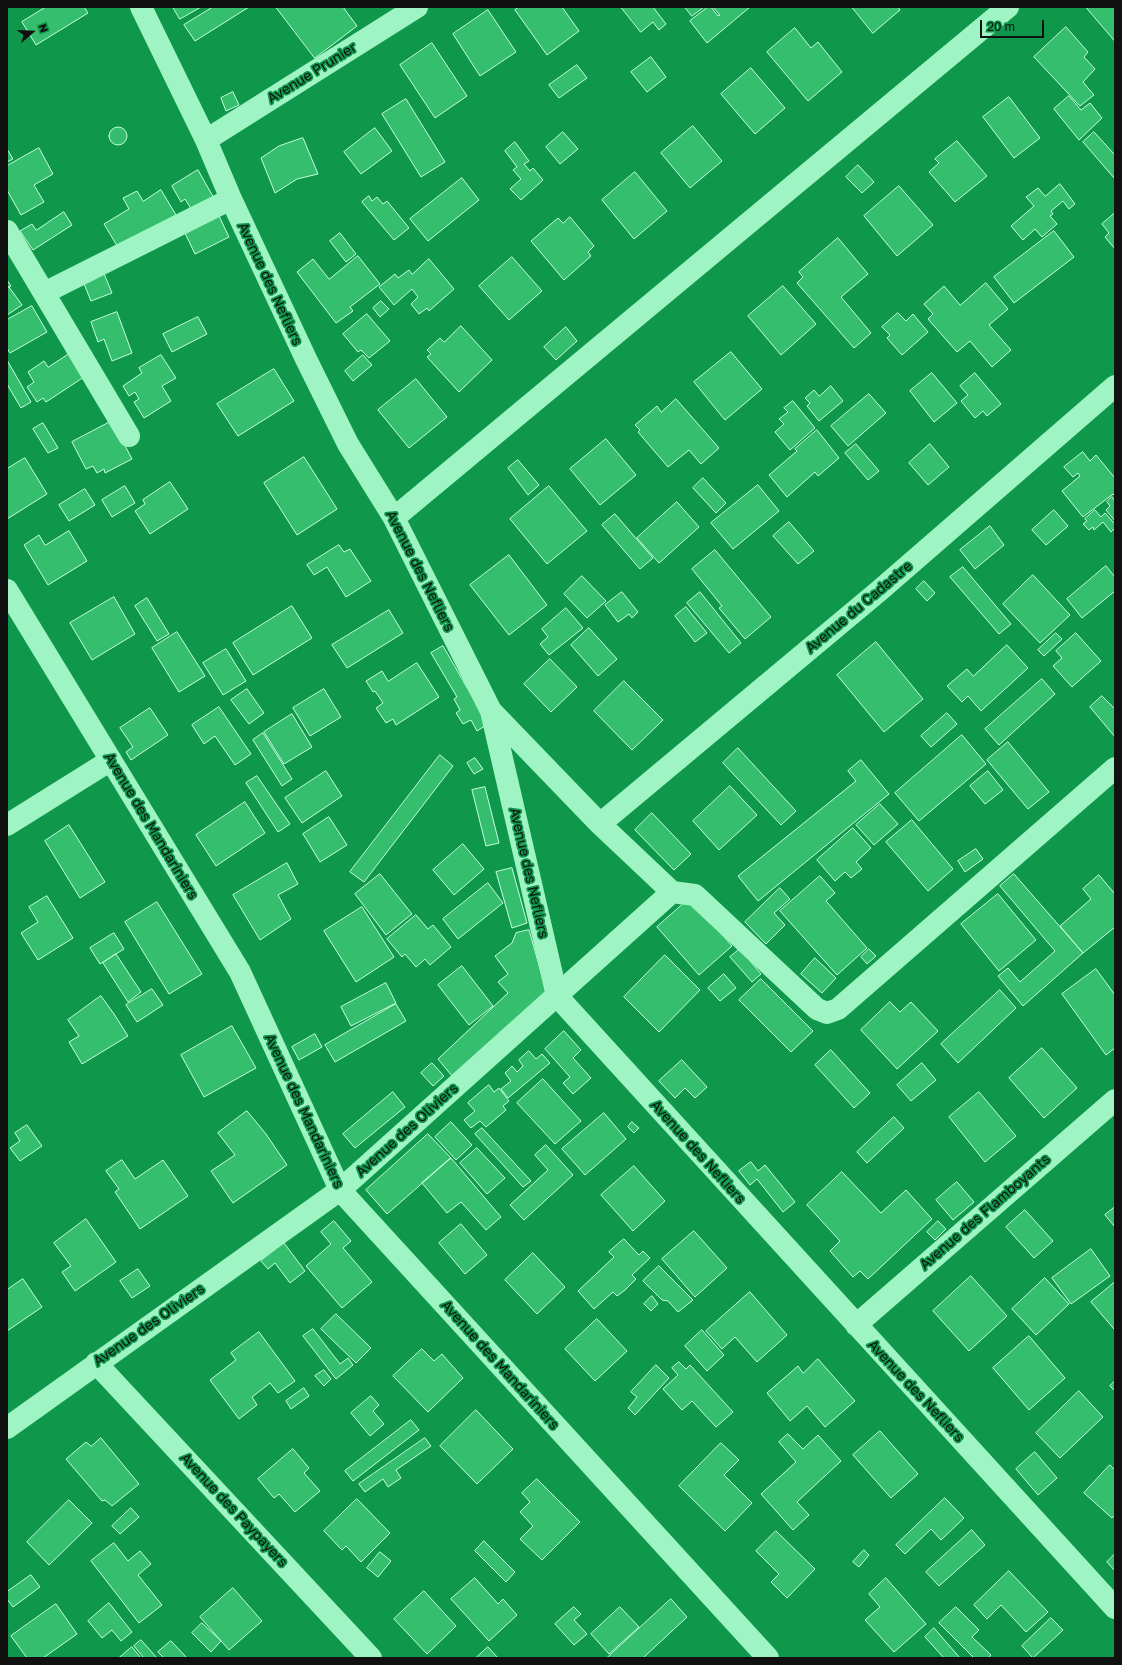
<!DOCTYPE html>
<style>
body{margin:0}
#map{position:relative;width:1122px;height:1665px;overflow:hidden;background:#0f974b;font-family:"Golos Text",sans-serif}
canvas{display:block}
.frame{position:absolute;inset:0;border:8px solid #111;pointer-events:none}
.north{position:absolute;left:12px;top:12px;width:40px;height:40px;-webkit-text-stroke:3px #0f974b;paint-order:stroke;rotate:71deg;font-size:11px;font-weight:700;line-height:16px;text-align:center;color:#111}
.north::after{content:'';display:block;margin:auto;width:14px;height:18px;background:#111;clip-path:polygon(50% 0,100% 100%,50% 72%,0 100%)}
.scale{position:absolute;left:980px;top:20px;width:64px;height:18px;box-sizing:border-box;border:2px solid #111;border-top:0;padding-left:5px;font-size:12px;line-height:14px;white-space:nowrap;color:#111;-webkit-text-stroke:3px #0f974b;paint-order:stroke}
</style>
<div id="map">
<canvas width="1122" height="1665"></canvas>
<div class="frame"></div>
<div class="north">N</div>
<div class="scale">20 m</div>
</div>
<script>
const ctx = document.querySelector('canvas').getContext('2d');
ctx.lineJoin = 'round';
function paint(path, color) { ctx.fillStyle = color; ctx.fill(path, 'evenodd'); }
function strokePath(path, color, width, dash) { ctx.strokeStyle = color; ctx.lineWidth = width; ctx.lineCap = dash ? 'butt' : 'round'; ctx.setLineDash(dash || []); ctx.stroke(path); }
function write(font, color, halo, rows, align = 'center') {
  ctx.font = font + ' "Golos Text",sans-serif'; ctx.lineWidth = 3.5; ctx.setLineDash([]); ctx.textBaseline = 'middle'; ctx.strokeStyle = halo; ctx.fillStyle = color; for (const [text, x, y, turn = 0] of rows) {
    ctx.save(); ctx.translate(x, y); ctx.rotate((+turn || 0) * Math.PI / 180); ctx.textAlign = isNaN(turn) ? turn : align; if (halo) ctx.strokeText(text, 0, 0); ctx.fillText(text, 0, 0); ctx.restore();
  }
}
const building = new Path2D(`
 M46,7h38l4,6 -52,32 -14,-23z
 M173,7h28l-21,12z
 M213,7h36l-54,34 -11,-16z
 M276,7h67l14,19 -42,32z
 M519,7h43l17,24 -32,24 -32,-45z
 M621,7h32l13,17 -7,6 -6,-8 -12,10z
 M685,7h19l-12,9z
 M708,7h3l7,9 2,-1 -7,-8h37l-43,36 -17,-22z
 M852,7h46l2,3 -27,23z
 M1086,7h29v34z
 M488,10l28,42 -36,24 -27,-42z
 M1066,27l22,25 -4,5 11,12 -12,13 11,13 -14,11 -46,-49z
 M795,28l16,20 7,-6 24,30 -34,29 -41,-49z
 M432,43l35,53 -32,22 -35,-53z
 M651,57l15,20 -19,15 -16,-20z
 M577,65l10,13 -28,20 -10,-13z
 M751,68l34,40 -30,26 -34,-40z
 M233,92l6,13 -13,6 -5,-13z
 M1069,96l12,14 9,-7 12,15 -23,22 -25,-31z
 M1009,97l31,41 -26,20 -31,-41z
 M406,99l39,63 -24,15 -39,-63z
 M693,126l29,35 -32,27 -29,-35z
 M109 136a9 9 0 1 1 18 0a9 9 0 1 1-18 0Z
 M375,128l17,23 -31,23 -17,-22z
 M563,132l15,17 -18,15 -14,-17z
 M1094,132l20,22 1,-1v26l-32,-37z
 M303,138l15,36 -21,5 -22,14 -14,-35 18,-12z
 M957,141l30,35 -32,26 -26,-30 10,-9 -4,-4z
 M515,142l14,19 -5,3 6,7 3,-3 10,12 -22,20 -11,-11 11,-10 -8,-9 4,-3 -12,-16z
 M39,148l14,26 -19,11 10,17 -23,13 -14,-25v-24z
 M7,149l6,10 -6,3z
 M858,165l16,17 -12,11 -16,-16z
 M198,170l17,30 -22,12 -8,-13 -4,3 -9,-16z
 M635,172l32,39 -33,28 -32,-39z
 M462,178l17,22 -51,41 -18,-22z
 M1060,184l15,20 -6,5 -6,-8 -12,10 2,3 -3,2 7,8 -15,13 -7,-8 -12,11 -12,-14 23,-20 -8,-9 12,-9 7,8z
 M899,186l34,39 -36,31 -33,-40z
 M161,190l15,25 -57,34 -15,-25 25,-15 -6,-11 14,-7 6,10z
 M369,196l3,5 5,-4 6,7 4,-3 22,27 -15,12 -32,-38z
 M64,212l8,13 -39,25 -13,-19 12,-7 4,6z
 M1115,213v36l-10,-12 4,-4 -7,-9z
 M219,216l10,21 -34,17 -10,-21z
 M570,217l24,29 -6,6 3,4 -27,24 -33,-39 27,-23 5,5z
 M1054,231l20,26 -60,46 -20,-26z
 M340,233l16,21 -10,8 -16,-21z
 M838,238l30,36 -27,23 30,36 -17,15 -57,-65 6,-6 -4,-5z
 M358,256l22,28 -30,23 3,4 -17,12 -39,-51 16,-13 16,20z
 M512,257l30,34 -33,29 -30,-34z
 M429,259l25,30 -25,22 -2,-3 -8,6 -8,-10 7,-7 -6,-8 -18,16 -15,-18 16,-13 3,4 11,-8 3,4z
 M103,271l9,22 -21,8 -9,-22z
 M7,280l4,6 -4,2z
 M986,283l22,26 -19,16 22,25 -19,17 -22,-26 -13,11 -29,-33 5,-5 -9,-10 20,-18 16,19z
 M783,286l33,38 -35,31 -33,-39z
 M9,287l13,18 -15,10v-27z
 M381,301l8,8 -9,8 -7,-9z
 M32,306l15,26 -37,21 -3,-5v-28z
 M117,312l15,41 -20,8 -8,-22 -6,3 -7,-20z
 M898,313l8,8 7,-7 15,18 -26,23 -15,-17 3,-3 -8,-8z
 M367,314l23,27 -21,17 -8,-8 -3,2 -15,-18z
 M198,317l9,17 -35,18 -9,-18z
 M461,326l31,34 -33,32 -32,-35 4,-3 -4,-4 13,-12 4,4z
 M566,327l11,14 -21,19 -12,-13z
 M731,352l31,37 -37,31 -31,-38z
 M69,354l15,23 -38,25 -3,-4 -6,4 -10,-15 7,-5 -6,-10 16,-11 4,6z
 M161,355l15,23 -14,8 9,15 -27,17 -10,-16 5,-3 -4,-7 -6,4 -6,-10 19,-13 -3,-5z
 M363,355l9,10 -19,16 -8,-10z
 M7,360l24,42 -10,6 -14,-24z
 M274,369l20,32 -56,35 -21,-32z
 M932,373l25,30 -23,19 -24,-31z
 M975,373l26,31 -14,12 -4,-5 -8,7 -14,-17 7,-6 -8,-9z
 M416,379l31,38 -38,31 -31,-38z
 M831,386l12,15 -24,20 -12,-15 3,-3 -5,-5 9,-8 5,6z
 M869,394l17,19 -38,33 -17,-20z
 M676,399l43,49 -18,16 -12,-14 -21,17 -30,-35 2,-2 -5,-5 22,-19 4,6z
 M793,401l22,27 -25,22 -15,-18 9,-8 -5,-5 9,-7 -4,-4z
 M112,421l20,38 -27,14 -1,-4 -7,4 -4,-7 -7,3 -14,-27z
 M43,423l15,25 -10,5 -15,-24z
 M817,430l22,28 -21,18 -3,-4 -28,25 -18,-22 28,-24 -2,-2z
 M606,439l30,36 -36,30 -30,-36z
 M856,444l23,27 -11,9 -23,-27z
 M930,444l19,23 -21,18 -19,-22z
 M1083,452l7,9 6,-6 19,23v18l-2,-2 -30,23 -21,-26 18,-15 -2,-3 -5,4 -9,-10z
 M304,457l33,52 -40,26 -33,-52z
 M25,458l22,36 -40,25v-50z
 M518,460l21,25 -11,10 -20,-27z
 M703,478l23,25 -10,10 -23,-25z
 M170,482l18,27 -38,25 -15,-23 10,-7 -2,-4z
 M758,485l21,26 -46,38 -22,-26z
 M125,486l10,17 -23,14 -10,-17z
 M549,486l38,45 -40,33 -37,-45z
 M85,489l10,16 -26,16 -10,-16z
 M1112,497l3,4v20l-9,-11 4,-4 -3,-4z
 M677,502l22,25 -40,36 -22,-25z
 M1054,510l14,16 -22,19 -14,-15z
 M1095,510l6,7 4,-4 10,11v4l-4,4 -8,-10 -9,8 -1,-3 -4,3 -6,-6 4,-3 -2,-2z
 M615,514l38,44 -13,11 -38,-44z
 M789,522l25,29 -16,13 -25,-28z
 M990,526l14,19 -29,24 -15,-19z
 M69,531l18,30 -39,24 -24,-40 15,-10 6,10z
 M339,545l5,7 6,-3 21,32 -25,16 -19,-30 -13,8 -7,-10z
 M715,550l56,67 -26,22 -26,-31 3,-2 -30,-37z
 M509,555l38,50 -38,30 -39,-50z
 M1106,566l9,11v14l-33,27 -15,-19z
 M963,567l48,57 -12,10 -49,-57z
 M1033,575l37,40 -30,28 -37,-39z
 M582,576l24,25 -19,17 -23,-24z
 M924,581l11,12 -8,8 -11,-12z
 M622,592l16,20 -6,6 -3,-4 -11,8 -13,-17z
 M700,592l41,51 -12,10 -42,-50z
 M114,597l21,37 -43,26 -22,-37z
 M147,598l22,36 -12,7 -22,-35z
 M292,606l20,32 -59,37 -20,-32z
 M686,607l21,26 -12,9 -20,-26z
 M566,608l17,20 -34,27 -9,-11 8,-7 -6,-8z
 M389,610l14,23 -56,35 -15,-23z
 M589,628l28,31 -19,17 -27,-31z
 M177,632l28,44 -26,16 -27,-44z
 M1056,633l6,6 -18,17 -6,-6z
 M1076,633l25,28 -29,26 -19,-21 9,-8 -6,-7z
 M876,642l47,57 -39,33 -47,-57z
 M1007,645l21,23 -47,43 -13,-15 -6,6 -15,-16 20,-17 6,7z
 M443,646l45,78 -11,7 -6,-11 -8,4 -7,-11 4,-3 -6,-11 3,-2 -26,-44z
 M226,649l20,32 -23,14 -20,-32z
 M550,659l27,28 -26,25 -27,-28z
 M417,663l22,34 -43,28 -3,-6 -7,4 -10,-15 7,-5 -8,-12 -2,1 -7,-11 16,-10 6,10z
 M1042,679l13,15 -56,51 -14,-16z
 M624,681l39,39 -31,30 -38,-39z
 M247,689l17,24 -15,11 -18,-24z
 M324,689l17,28 -31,19 -17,-28z
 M1102,696l13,13v28l-25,-30z
 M219,707l32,47 -16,11 -20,-29 -11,8 -12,-19z
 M150,708l18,27 -37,25 -5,-8 7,-5 -13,-19z
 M947,713l10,11 -26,23 -10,-11z
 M292,714l20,33 -28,17 -20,-32z
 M263,733l29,46 -10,7 -29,-46z
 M962,735l24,29 -67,57 -24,-28z
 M1008,742l41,50 -21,17 -41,-49z
 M738,748l58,63 -15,14 -58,-62z
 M440,755l13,11 -89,116 -14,-10z
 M475,758l8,11 -9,5 -7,-11z
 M861,760l28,34 -131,107 -20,-25 118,-95 -8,-10z
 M326,771l16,25 -40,27 -17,-25z
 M988,771l15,19 -18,14 -15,-18z
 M257,776l33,48 -12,8 -32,-49z
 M730,786l27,29 -38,35 -26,-29z
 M485,787l14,56 -13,3 -14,-56z
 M245,802l20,31 -49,33 -20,-31z
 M880,804l18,20 -24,21 -18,-20z
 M652,813l39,41 -17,16 -39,-40z
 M329,817l18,28 -27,17 -17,-28z
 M912,820l41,49 -25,22 -42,-49z
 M69,825l36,57 -25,16 -35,-57z
 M853,828l18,20 -15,14 6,7 -11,9 -6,-6 -10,9 -18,-21z
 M463,844l21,25 -30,26 -21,-25z
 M976,849l7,10 -18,13 -7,-11z
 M287,863l11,21 -20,11 13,24 -31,21 -27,-45z
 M512,868l15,55 -15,5 -16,-56z
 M380,874l32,40 -26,21 -31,-41z
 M1014,874l69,79 -60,53 -25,-30 10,-8 12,14 35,-31 -55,-65z
 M1099,875l16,19v33l-32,26 -23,-27 31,-27 -8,-10z
 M820,876l15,17 -9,8 41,47 -30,27 -57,-64z
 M488,883l15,20 -45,36 -15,-20z
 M780,888l10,11 -16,14 11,12 -19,19 -21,-22z
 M998,894l38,46 -37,31 -38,-47z
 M47,896l26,42 -35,22 -17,-27 17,-11 -9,-15z
 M690,898l42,48 -33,29 -42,-48z
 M157,902l45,72 -33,20 -44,-72z
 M362,907l32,50 -38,25 -32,-51z
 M416,915l12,14 5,-4 18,22 -21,18 -5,-6 -9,8 -11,-13 -3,3 -15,-18z
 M529,930l18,63 -95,83 -14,-17 70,-66 -10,-11 10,-8 -13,-18 17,-13 4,-10z
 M114,933l10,16 -24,15 -10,-16z
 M740,949l21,25 -9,8 -22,-25z
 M869,949l7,7 -9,8 -6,-7z
 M116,954l25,38 -13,10 -25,-39z
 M665,955l35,35 -41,42 -35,-35z
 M815,958l21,20 -14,15 -21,-19z
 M462,966l31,40 -24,19 -31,-40z
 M1096,969l19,26v53l-9,7 -44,-61z
 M724,974l12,14 -16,13 -12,-13z
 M761,979l52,52 -22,21 -52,-52z
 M386,983l10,20 -45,23 -10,-19z
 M152,989l11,16 -26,17 -11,-17z
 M1000,990l16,18 -58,55 -17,-19z
 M101,996l13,18 14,22 -46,28 -13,-22 10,-6 -11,-16z
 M890,1002l10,10 11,-10 27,29 -41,38 -36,-39z
 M396,1004l10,17 -71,41 -10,-17z
 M232,1026l24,42 -52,29 -23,-42z
 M564,1031l17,19 -8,8 18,20 -18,16 -10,-11 7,-6 -25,-28z
 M315,1034l7,13 -23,13 -7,-13z
 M1042,1048l35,40 -33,30 -35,-40z
 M831,1050l39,43 -16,15 -39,-43z
 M529,1051l7,8 6,-5 8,9 -42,35 -7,-9 10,-8 -6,-8 7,-7 5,6 6,-6 -4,-6z
 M682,1060l25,27 -12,11 -10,-10 -10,10 -16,-17z
 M432,1063l12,13 -11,10 -12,-13z
 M922,1063l14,17 -25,21 -14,-16z
 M543,1079l38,42 -26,23 -38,-41z
 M489,1085l5,7 5,-4 10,13 -6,5 3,4 -20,17 -6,-6 -9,7 -7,-8 11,-9 -7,-8z
 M393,1092l12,15 -50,41 -12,-14z
 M979,1092l37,44 -31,26 -36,-45z
 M247,1111l19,23 21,31 -54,38 -22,-32 24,-16 -17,-22z
 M604,1113l22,26 -41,36 -23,-26z
 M894,1117l10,11 -37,35 -10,-11z
 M451,1122l21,23 -16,15 -21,-23z
 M632,1122l7,6 -5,5 -6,-6z
 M27,1125l15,21 -22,15 -10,-13 10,-7 -5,-8z
 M482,1128l49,53 -8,6 -48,-53z
 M428,1134l23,24 -64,56 -21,-24z
 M546,1145l27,30 -49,45 -14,-15 38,-35 -13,-15z
 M477,1148l28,30 -18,16 -27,-31z
 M451,1158l50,59 -15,13 -25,-28 -14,11 -25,-30z
 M122,1160l13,19 28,-19 25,36 -48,33 -25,-37 4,-3 -13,-18z
 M751,1162l7,9 7,-6 30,37 -12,10 -26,-33 -7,6 -11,-14z
 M634,1166l31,35 -32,30 -32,-36z
 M842,1172l39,41 25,-23 26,29 -64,60 -8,-8 -7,6 -23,-26 10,-10 -33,-36z
 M957,1182l17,20 -21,18 -17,-20z
 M1115,1207v20l-10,-12z
 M1025,1210l28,31 -19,17 -28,-31z
 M86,1219l30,43 -41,29 -13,-19 9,-6 -17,-23z
 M334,1221l17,20 -8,7 29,34 -30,26 -36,-42 25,-22 -10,-12z
 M938,1221l8,8 -11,11 -8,-8z
 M461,1224l26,31 -22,19 -26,-31z
 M694,1231l33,37 -32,29 -33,-38z
 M624,1239l15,16 4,-4 7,7 -18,17 4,4 -11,11 -8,6 -4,-4 -19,17 -16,-18 36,-34 -5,-5z
 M284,1243l21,28 -15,12 -15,-20 -7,6 -7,-8z
 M1091,1249l19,27 -39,28 -19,-26z
 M533,1253l32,34 -28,27 -32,-34z
 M659,1266l34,34 -15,12 -10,-11 -6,-1 -19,-19z
 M138,1269l12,17 -18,12 -12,-17z
 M971,1276l36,40 -38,35 -36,-40z
 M1045,1278l24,26 -33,31 -24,-26z
 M23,1279l19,28 -35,24v-41z
 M1115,1282v46l-1,1 -23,-27z
 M750,1292l37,43 -30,27 -22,-25 -13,12 -16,-18z
 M652,1296l6,8 -7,7 -7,-7z
 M336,1314l35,34 -15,15 -35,-34z
 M597,1319l30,32 -32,30 -30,-32z
 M313,1329l27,35 8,-6 5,7 -17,14 -33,-43z
 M702,1330l22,25 -17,16 -22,-25z
 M259,1332l36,49 -17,12 -8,-10 -18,14 5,8 -18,14 -29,-39 26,-20 -5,-7z
 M1029,1336l36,42 -36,32 -36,-42z
 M422,1349l12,12 8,-7 21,24 -35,34 -35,-36z
 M818,1359l37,42 -30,26 -18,-21 -17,15 -23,-28 31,-27 5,7z
 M679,1362l7,7 4,-4 43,47 -17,15 -24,-26 -10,9 -19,-21 15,-14 -6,-7z
 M656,1365l13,13 -34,37 -7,-7 9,-11 -6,-5z
 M324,1370l7,9 -7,7 -9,-10z
 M1115,1381v10l-5,-5z
 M304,1388l5,8 -18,13 -5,-8z
 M1079,1391l24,26 -43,41 -24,-25z
 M371,1396l8,9 -6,6 11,13 -14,12 -19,-23z
 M476,1410l37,39 -36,35 -37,-38z
 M411,1420l8,10 -66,51 -8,-10z
 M880,1431l38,43 -27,24 -38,-43z
 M788,1434l15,15 15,-14 23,26 -44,41 12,13 -16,15 -32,-36 35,-32 -17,-20z
 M101,1438l38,46 -27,22 -7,-6 -3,1 -36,-42 20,-17 5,4z
 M425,1438l6,8 -35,24 5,8 -13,9 -5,-8 -18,13 -6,-8z
 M721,1443l18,17 -15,15 28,28 -27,28 -46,-45z
 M293,1449l16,19 -5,5 16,18 -25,21 -16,-18 -5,4 -16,-19z
 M1035,1452l22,26 -19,17 -22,-26z
 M1110,1465l5,5v45l-3,3 -28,-25z
 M537,1479l43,43 -38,38 -22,-21 13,-13 -13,-14 10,-10 -8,-9z
 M945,1498l19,20 -23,22 -10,-11 -26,25 -9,-9z
 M357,1499l33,34 -29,29 -15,-16 -4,4 -18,-19z
 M69,1500l23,23 -43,42 -22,-23z
 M131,1508l8,9 -19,17 -8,-8z
 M972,1530l13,15 -46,41 -13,-14z
 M776,1531l39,38 -28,29 -16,-16 8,-8 -23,-23z
 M484,1541l31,31 -9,10 -31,-31z
 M114,1543l14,18 12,-10 11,13 -13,11 24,30 -23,18 -48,-62z
 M864,1550l5,5 -10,12 -6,-5z
 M380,1552l11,9 -13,16 -11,-9z
 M1115,1554v17l-8,-9z
 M1009,1571l39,41 -22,20 -25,-27 -14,14 -13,-14z
 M31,1575l9,12 -27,20 -6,-8v-7z
 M475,1578l23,26 5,-5 14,16 -28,26 -38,-42z
 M886,1578l40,46 -32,28 -29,-32 15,-13 -11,-13z
 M233,1588l29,33 -33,29 -29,-33z
 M424,1591l32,35 -29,28 -33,-35z
 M671,1599l16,18 -44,41h-36z
 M109,1603l23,29 -11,9 -9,-11 -10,8 -14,-17z
 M56,1604l21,30 -34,24h-16l-16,-22z
 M574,1607l7,7 -7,6 13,14 -13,11 -19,-21z
 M620,1607l19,20 -30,27 -18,-20z
 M956,1607l23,23 -7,7 19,18 -3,3h-14l-35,-35z
 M1051,1618l12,12 -30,28 -11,-12z
 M202,1623l19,18 -10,11 -19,-19z
 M934,1628l26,30h-16l-19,-21z
 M141,1640l16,18h-13l-10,-12z
 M171,1641l16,17h-23l-6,-6z
 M132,1647l9,11h-22z
 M488,1647l10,11h-22z`);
paint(building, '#34be6e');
strokePath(building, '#c7fede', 1);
strokePath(new Path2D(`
 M141,7l65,133 25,59 75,160 42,85 46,74 97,193 66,285 558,612
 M206,140l211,-133
 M7,231l122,205
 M44,293l187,-94
 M394,518l614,-511
 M7,590l233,382 100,218 428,468
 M492,712l108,112 72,68 23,3 122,114 10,4 11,-4 277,-241
 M600,824l279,-233 236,-205
 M7,825l104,-65
 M856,1325l259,-225
 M96,1363l275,295
 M7,1428l333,-238 332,-298`), '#9ff4c3', 22);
write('14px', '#111', '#0f974b', [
 ["Avenue Prunier",312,73,-32],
 ["Avenue des Nefliers",270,284,65],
 ["Avenue des Nefliers",420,571,63],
 ["Avenue du Cadastre",859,607,-40],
 ["Avenue des Mandariniers",151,826,59],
 ["Avenue des Nefliers",529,873,77],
 ["Avenue des Mandariniers",304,1111,65],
 ["Avenue des Oliviers",407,1130,-42],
 ["Avenue des Nefliers",698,1152,48],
 ["Avenue des Flamboyants",985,1212,-41],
 ["Avenue des Oliviers",149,1325,-35],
 ["Avenue des Mandariniers",500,1365,48],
 ["Avenue des Nefliers",916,1391,47],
 ["Avenue des Paypayers",234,1510,47]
]);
</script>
